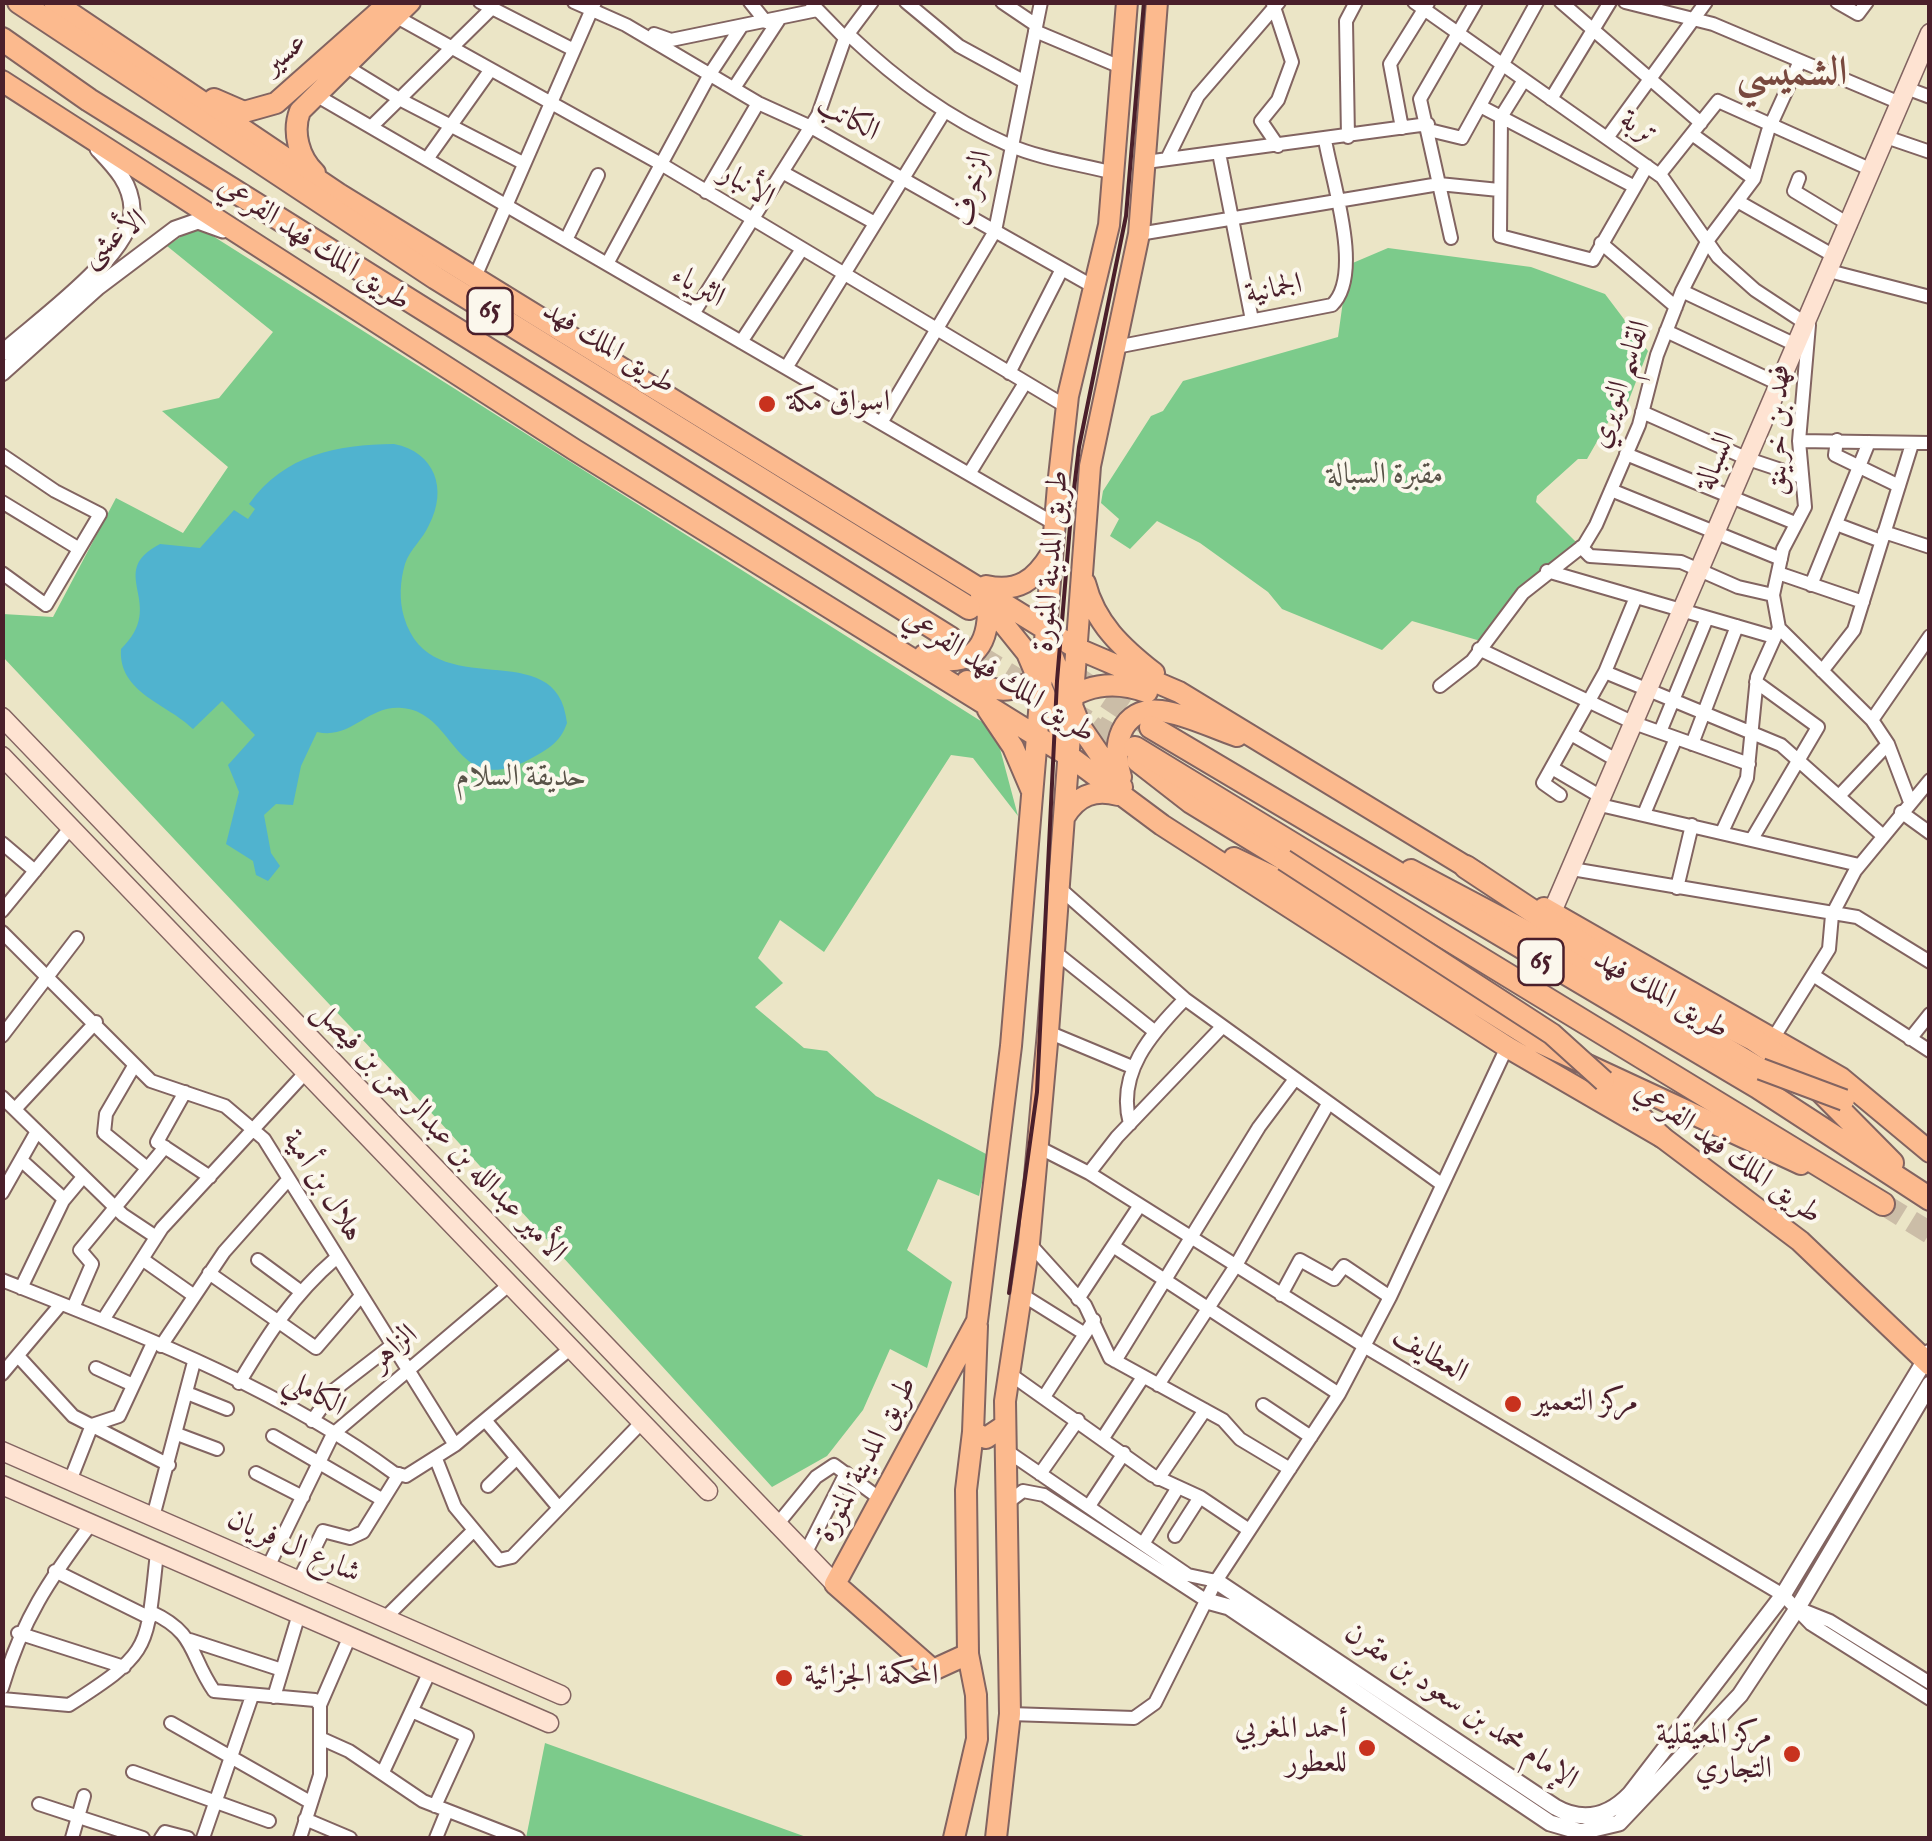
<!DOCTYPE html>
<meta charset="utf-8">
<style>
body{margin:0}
#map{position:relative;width:1932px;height:1841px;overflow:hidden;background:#ebe5c6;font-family:"IM FELL English",serif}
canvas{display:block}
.frame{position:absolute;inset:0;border:5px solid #4a1f2b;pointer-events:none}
</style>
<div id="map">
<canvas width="1932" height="1841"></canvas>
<div class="frame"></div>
</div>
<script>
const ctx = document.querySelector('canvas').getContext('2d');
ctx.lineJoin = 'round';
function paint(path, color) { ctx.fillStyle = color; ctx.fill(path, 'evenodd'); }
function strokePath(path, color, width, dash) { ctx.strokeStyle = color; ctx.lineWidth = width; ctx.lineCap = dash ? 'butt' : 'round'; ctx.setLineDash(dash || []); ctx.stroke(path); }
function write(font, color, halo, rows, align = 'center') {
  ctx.font = font + ' "IM FELL English",Amiri,serif'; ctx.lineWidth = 8; ctx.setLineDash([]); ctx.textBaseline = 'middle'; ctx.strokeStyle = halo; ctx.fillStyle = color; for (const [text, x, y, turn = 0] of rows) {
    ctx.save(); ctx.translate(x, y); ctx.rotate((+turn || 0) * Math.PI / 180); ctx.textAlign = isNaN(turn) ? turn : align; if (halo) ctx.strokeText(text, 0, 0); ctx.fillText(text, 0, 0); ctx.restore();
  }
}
paint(new Path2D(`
 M197,226l798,504 23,86 -45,-58 -22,-3 -127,197 -44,-32 -22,38 25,25 -28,24 49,41 23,3 49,45 112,59 -9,41 -41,-17 -31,71 45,32 -25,86 -37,-19 -27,61 -36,46 -55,31 -333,-366 -436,-464v-43l50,3 63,-119 67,35 45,-66 -66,-56 57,-13 54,-66 -106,-86z
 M1388,248l143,19 74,27 43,57 -20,51 -6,-4 -35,61h-9l-41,37 -1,6 45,45 -34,24 -63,71 -72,-21 -30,29 -100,-41 -14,-17 -68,-49 -43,-22 -27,28 -20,-13 9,-17 -18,-16 2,-12 48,-75 12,-5 20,-30 155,-44 10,-72z
 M545,1743l264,95h-283z`), '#7ccb8b');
paint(new Path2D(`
 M394,444c41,8 54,45 35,81 -6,14 -19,24 -24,39 -5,17 -6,36 -1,53 27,92 154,13 163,106 -7,20 -19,26 -37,36 -77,41 -73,-47 -128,-51 -35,-3 -50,32 -85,24l-16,34 -8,39 -17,-1 -12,11 7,38 9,13 -12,15 -12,-6 -3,-14 -27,-17 13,-52 -11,-27 27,-30 -33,-34 -29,28c-25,-25 -75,-36 -72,-80 48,-46 -17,-76 39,-105l40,4 34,-38 14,9 7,-10 -6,-5c36,-50 87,-59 145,-60z`), '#50b3cf');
strokePath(new Path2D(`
 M1092,725l38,30`), '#cbbda7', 20, [20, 10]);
strokePath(new Path2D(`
 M950,638l91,56
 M1079,679l72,48
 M1068,710l67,38
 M1883,1204l47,29`), '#cbbda7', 22, [22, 11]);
const minor = new Path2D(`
 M480,2l94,48
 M574,2l52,23 132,78 53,24 283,160
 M750,2l16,20
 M906,2l53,44 66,36
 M1002,2l34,23
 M1414,2l248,175 56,80 37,33 50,33
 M1561,2l140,121
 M1625,2l88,22 187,79
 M1837,2l21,12 9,-12
 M812,4l33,34
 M1273,4l19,58 -14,38 -17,21 17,25
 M395,16l266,148 406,243
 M1035,31l88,37
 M654,34l17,6 146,-30
 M849,35c48,45 98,83 160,110 32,14 71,19 105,28
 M344,65l57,35 122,63
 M1524,80l-23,37 -1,119 93,24 54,-94
 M734,88l46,-70
 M1906,88l24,9
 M314,94l741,430
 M1551,99l59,-97
 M1480,106l155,81
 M371,127l121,-119
 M1402,128l-12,-64 38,-61
 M1429,130l33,8 75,-136
 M1692,134l62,45
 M1348,137l-2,-116 10,-19
 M1886,137l44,15
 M1607,138l99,-136
 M1219,153l33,167
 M427,159l62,-87
 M1167,159l31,-63 81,-94
 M1146,162l282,-38
 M782,172l93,51
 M1659,175l59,-74 154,69
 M1799,178l-5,13 56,34
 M706,192l52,-89
 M1739,202l97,55
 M1139,234l300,-50 60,6
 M1451,238l-31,-139 56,-97
 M566,240l32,-65
 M1601,243l75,64
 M607,264l103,-190 31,-47
 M1829,271l101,26
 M475,277l120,-275
 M1682,291l114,54
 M693,314l125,-199 27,-77 27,-36
 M1666,331l113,53
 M741,342l61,-93
 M1116,347l216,-42c32,-30 0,-124 -7,-165
 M786,368l158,-256
 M1009,373l53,-104
 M1642,412l106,47 54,18
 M881,423l114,-192 46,-229
 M1837,440l-2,15 64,31
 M1799,441l131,2
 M1626,454l169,69
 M2,455l53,36 45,23 -54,91 -44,-32
 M969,474l56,-91
 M1611,490l170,69
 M2,502l74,45
 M1836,524l45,17
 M1884,532l46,15
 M1581,547l9,9 91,6 57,25 35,8
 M1547,571l227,66
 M1778,573l85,29
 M1811,585l58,-143
 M1779,628l93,92 16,24 22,58
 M1479,649l155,74 115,41
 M1822,671l32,-41 58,-186
 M1605,672l176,73 101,90
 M1440,686l32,-25 51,-68 61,-48 12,-20 43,-100 18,-70 25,-64 26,-51 46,-61 14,-48 32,-70
 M1872,720l58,-84
 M1660,732l47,-114
 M1571,734l47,27
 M1692,744l45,-118
 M1552,768l51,30
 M1560,795l-17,-12 62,-111 31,-75
 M1839,796l49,-52
 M1600,805l259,60
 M1901,812l29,21
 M1644,814l32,-76
 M1722,832l25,-54 10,-101 22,-49 -6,-33 10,-46 22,-42 -6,-66 10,-116
 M1752,839l66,-112 -62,-45
 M2,843l33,28
 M1572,869l285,48 73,45
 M1057,886l128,113 255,184
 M1677,888l15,-63
 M2,911l69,-84
 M2,932l149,149 74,25 39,33 191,306
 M1055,952l99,79
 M1813,975l117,76
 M1048,1032l84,35
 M2,1036l75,-98
 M1774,1037l55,-88 3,-34 23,-44 75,-91
 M1910,1039l20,-25
 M134,1066l-28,48 -2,19 43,35
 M185,1092l-28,50 53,35
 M2,1097l121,118 33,22
 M17,1107l79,-85
 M1130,1124c-14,-51 21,-90 55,-125
 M1036,1146l53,27 275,173 419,249 28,29 119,75
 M21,1160l43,39
 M1089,1173l28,-36 105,-110
 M2,1193l34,-60
 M1029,1243l56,62 25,53 113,62 17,19 50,30
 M1113,1246l226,148
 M142,1259l51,36
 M258,1260l42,31
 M209,1273l107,75 44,-51
 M2,1280c133,53 276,107 392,193l12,3 49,-31 116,-97
 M21,1288l42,-87 20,-24
 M1021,1294l64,40
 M1281,1295l19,-35 34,19 10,-13 46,31
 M1078,1299l60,-91
 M73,1308l19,-44 -12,-14 85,-103
 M103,1320l59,-92 144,-156
 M161,1346l63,-94 63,-71
 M18,1356l55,60 96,49
 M1115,1361l144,-234 36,-48
 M96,1368l37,17
 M2,1374l59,-70
 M1010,1374l142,101 48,22 49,33
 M239,1383c28,-47 54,-88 96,-124
 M1158,1385l77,-118 93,-163
 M187,1393l40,16
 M1044,1397l50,-77
 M1263,1405l48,32
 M485,1420l74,88
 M312,1421l22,-31 57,-44
 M177,1434l40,15
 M273,1436l110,64
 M1103,1438l40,-61
 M1004,1449l184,126 28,6
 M436,1459l19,48 44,53 13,-3 130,-135
 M256,1473l47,24
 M1040,1474l38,-54
 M1158,1479l47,-69
 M70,1481l22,-56 27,-9 34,-73
 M488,1486l29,-28
 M1007,1503l16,-12 21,4 163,106
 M1089,1506l35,-53
 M153,1517l41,-155
 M776,1526l40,-49 18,-12 41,30
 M1175,1536l25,-39
 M1143,1544l34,-55
 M804,1556l42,-83
 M268,1567l65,-133 177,-150
 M55,1571l95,47
 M299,1580l24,-49 27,7 13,-6 36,-58
 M1800,1609l30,12 100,62
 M151,1612c46,21 38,43 63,79l101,9 5,5v70l-20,63
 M385,1618l89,-88
 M18,1633l106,34
 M190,1640l92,30
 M2,1688c20,-68 47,-108 89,-164
 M274,1697l25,-83
 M2,1699l67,6c84,-54 77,-55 88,-152
 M320,1705l30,-69
 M414,1712l53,24 -32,70
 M1010,1714l124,4 21,-15 61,-122 123,-187 51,-97 117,-250
 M171,1723l139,79
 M320,1738l29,13 74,50 95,37
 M133,1772l136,49
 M383,1772l47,-101
 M39,1804l104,34
 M305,1819l45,19
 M72,1838l12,-42
 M161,1838l4,-6 23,6
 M203,1838l49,-142
 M436,1838l11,-27`);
const tertiary = new Path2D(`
 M2,353c33,-30 131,-99 130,-144 -1,-26 -17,-42 -34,-60
 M2,373l96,-86 77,-58 23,-8 25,9
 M1216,1581l339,226c28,16 53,10 75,-13l153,-199 147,-243
 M1207,1601l22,6 321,216 31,9 38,-9 121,-128 57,-86 133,-225`);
const secondary = new Path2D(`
 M2,717l833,867
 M2,756l706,735
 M1552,912l378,-879
 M2,1451l559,244
 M2,1485l547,238`);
const primary = new Path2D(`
 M54,2l285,192 737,454 103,44 299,182
 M2,81l573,369 497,308 90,67 345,222 155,90 138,104 130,124
 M214,99l30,13 32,-9 114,-101
 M315,173c-16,-15 -23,-41 -15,-62l110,-109
 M1085,583c10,40 37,65 69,90
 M986,586c32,7 49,-6 65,-32
 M981,596l46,57 40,94
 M1050,650l30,76 42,61
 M924,655c38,13 62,2 64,-41l-8,-13
 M967,681c33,14 56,12 82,-13
 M1062,703c26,-20 55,-22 85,-11
 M988,710l25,37 18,42
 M1121,777c-10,-30 -1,-71 40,-66 25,3 52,17 76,25
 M1065,816c13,-21 30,-27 53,-21
 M1234,858l42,20 262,164 263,122
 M1411,870l149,79 201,120
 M1544,908l297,170 89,74
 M977,1326l-4,106 13,6 18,-12
 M968,1654l-35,16 -98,-86 142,-263 34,-275 47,-560 10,-90 41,-171 18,-223
 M954,1838l23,-99 -1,-44 -8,-41 -2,-164 7,-58
 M996,1838l14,-124 -5,-313 24,-158 19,-211 42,-566 49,-232 18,-232`);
const trunk = new Path2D(`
 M1137,761l54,42 93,57
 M1604,1081l58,56`);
const motorway = new Path2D(`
 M19,2l417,276 533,330
 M2,39l87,61 861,538
 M1151,727l607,360 172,112
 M1135,748l748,456
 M1466,867l169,112 118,60 50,34 89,90`);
strokePath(minor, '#826461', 16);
strokePath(tertiary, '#826461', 19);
strokePath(secondary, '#826461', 21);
strokePath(primary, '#826461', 24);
strokePath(trunk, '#826461', 24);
strokePath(motorway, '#826461', 26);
strokePath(minor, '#fff', 12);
strokePath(tertiary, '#fff', 15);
strokePath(secondary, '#fee3d2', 18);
strokePath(primary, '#fcba8e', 20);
strokePath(trunk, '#fcba8e', 20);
strokePath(motorway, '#fcba8e', 22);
strokePath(new Path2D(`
 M1009,1293l28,-201 20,-411 14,-167 8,-67 47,-231 18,-214`), '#4a1f2b', 4);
const primaryBridge = new Path2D(`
 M1761,1069l83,31`);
const trunkBridge = new Path2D(`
 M1284,860l268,174 52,47`);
strokePath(primaryBridge, '#826461', 24, []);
strokePath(trunkBridge, '#826461', 24, []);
strokePath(primaryBridge, '#fcba8e', 20);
strokePath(trunkBridge, '#fcba8e', 20);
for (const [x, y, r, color] of [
 [767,404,10,"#c8321e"],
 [1513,1404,10,"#c8321e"],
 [784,1678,10,"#c8321e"],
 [1367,1748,10,"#c8321e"],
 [1792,1754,10,"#c8321e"]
]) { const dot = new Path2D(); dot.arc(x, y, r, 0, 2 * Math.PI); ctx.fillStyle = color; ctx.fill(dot); strokePath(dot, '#fbf7ec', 4); }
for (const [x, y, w] of [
 [490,311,45],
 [1541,962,45]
]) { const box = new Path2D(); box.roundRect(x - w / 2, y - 23, w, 46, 8); ctx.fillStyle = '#fbf7ec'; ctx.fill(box); strokePath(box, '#4a1f2b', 2.5); }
write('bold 28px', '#4a1f2b', null, [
 ["65",490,311],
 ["65",1541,962]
]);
write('30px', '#4a1f2b', '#fbf7ec', [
 ["عسير",286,55,-41],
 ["الكاتب",847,120,28],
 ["تربة",1637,129,35],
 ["الأنبار",746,187,31],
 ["الزخرف",975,189,-75],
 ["الأعشى",115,240,-37],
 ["طريق الملك فهد الفرعي",313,245,33],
 ["الثرياء",697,288,30],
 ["الجمانية",1274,291,-11],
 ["طريق الملك فهد",608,349,32],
 ["القاسم النويري",1622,385,-71],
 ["فهد بن خرينق",1780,430,-89],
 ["السبالة",1717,462,-67],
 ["طريق المدينة المنورة",1053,561,-85],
 ["طريق الملك فهد الفرعي",998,677,33],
 ["طريق الملك فهد",1660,996,30],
 ["الأمير عبدالله بن عبدالرحمن بن فيصل",438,1133,46],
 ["طريق الملك فهد الفرعي",1727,1154,36],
 ["هلال بن أمية",321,1187,58],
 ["الزاهر",395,1349,-40],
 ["العطايف",1429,1356,31],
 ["الكاملي",314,1395,29],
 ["طريق المدينة المنورة",868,1460,-62],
 ["شارع ال فريان",293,1548,24],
 ["الإمام محمد بن سعود بن مقرن",1460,1708,34]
]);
write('30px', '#4a1f2b', '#fbf7ec', [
 ["اسواق مكة",787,404],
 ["مركز التعمير",1533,1404],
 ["المحكمة الجزائية",804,1678],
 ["أحمد المغربي",1347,1731,"right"],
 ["للعطور",1347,1765,"right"],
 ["مركز المعيقلية",1772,1737,"right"],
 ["التجاري",1772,1771,"right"]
], 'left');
write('30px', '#595348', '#fbf7ec', [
 ["مقبرة السبالة",1385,477],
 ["حديقة السلام",521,779]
]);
write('bold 40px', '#79493f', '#fbf7ec', [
 ["الشميسي",1792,76]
]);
</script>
